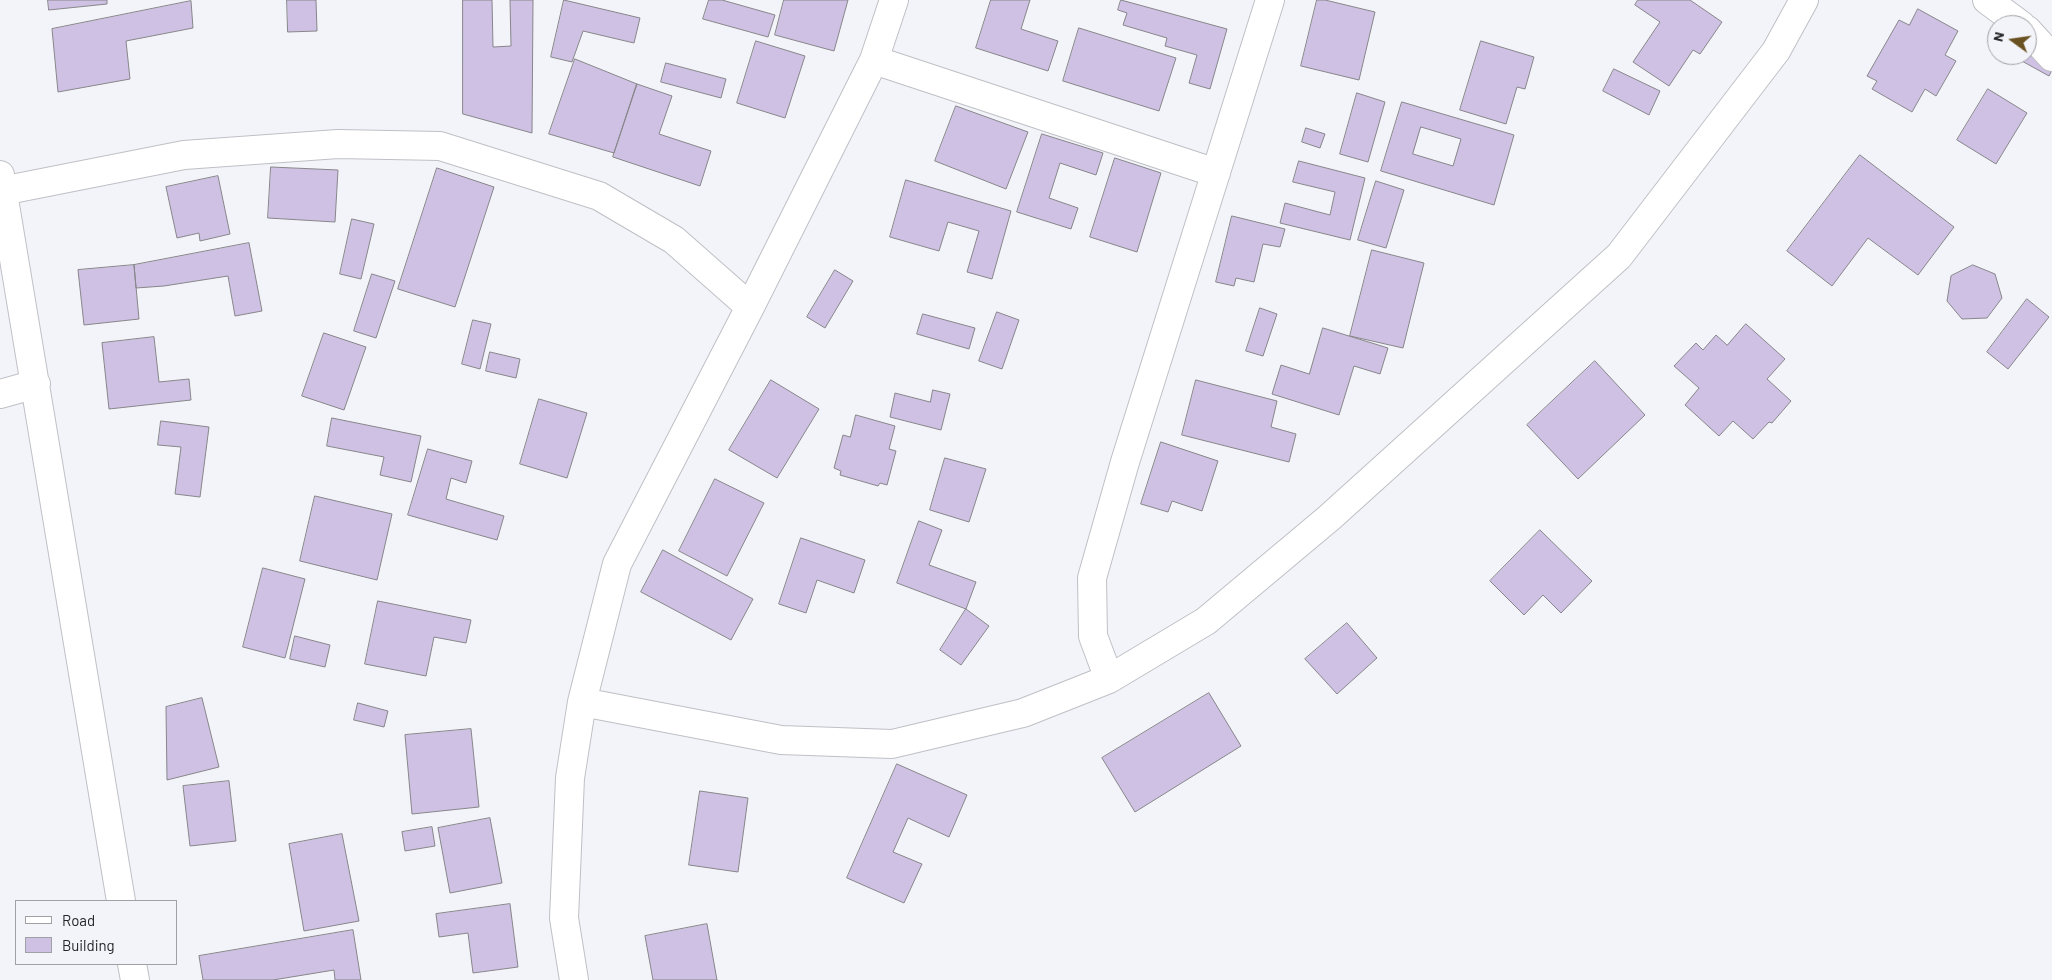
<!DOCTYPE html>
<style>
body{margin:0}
#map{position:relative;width:2052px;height:980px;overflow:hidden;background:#f3f4f9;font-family:Barlow,sans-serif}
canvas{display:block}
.legend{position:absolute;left:15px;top:900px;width:162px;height:65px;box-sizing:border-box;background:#f3f4f9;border:1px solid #a0a1a5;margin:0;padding:6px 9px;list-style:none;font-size:15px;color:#242526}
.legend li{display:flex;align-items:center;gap:10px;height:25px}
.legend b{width:25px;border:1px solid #a0a1a5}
.north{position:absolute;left:1987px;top:15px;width:50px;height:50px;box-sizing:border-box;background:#f3f4f9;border:1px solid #a0a1a5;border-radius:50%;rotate:284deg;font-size:14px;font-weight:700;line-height:20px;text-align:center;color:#242526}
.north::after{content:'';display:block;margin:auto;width:18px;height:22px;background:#6a5122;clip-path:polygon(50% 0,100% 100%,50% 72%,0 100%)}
</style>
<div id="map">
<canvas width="2052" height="980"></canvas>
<ul class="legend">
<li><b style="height:6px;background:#fff"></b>Road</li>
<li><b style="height:14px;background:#cfc1e3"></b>Building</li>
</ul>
<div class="north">N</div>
</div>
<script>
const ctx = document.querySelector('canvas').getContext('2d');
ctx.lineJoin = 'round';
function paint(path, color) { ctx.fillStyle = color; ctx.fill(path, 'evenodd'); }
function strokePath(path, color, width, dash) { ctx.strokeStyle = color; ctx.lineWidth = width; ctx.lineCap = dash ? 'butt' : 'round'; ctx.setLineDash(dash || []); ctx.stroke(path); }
const building = new Path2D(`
 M48,0h59v4l-58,6z
 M287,0h29l1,31 -29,1z
 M463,0h29l1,47 18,-1 -1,-46h23l-1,133 -69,-19z
 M564,0l76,18 -6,25 -51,-12 -11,31 -21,-5z
 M709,0h13l53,15 -7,22 -65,-18z
 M784,0h64l-14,51 -59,-16z
 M991,0h39l-9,29 37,12 -10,30 -72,-23z
 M1121,0l106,29 -17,60 -21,-6 8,-28 -32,-9 2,-8 -44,-13 4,-12 -9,-3z
 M1317,0h8l50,12 -16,68 -58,-14z
 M1638,0h52l32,22 -22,32 -7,-4 -24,36 -36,-24 27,-40 -25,-17z
 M191,1l2,27 -67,13 4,38 -72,13 -6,-63z
 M1918,9l40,22 -13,24 11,6 -20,35 -11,-7 -13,23 -40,-23 5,-8 -10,-5 32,-56 10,5z
 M1079,28l97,30 -17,53 -96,-30z
 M2027,30l25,40 -3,6 -38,-21h16z
 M756,41l49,15 -20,62 -48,-15z
 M1481,41l53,16 -9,32 -8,-2 -11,37 -46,-14z
 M575,59l62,25 -23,69 -65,-19z
 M666,63l60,16 -5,19 -60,-16z
 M1614,69l46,22 -11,24 -46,-24z
 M637,84l35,12 -13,38 52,17 -11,35 -87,-29z
 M1988,89l39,24 -31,51 -39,-24z
 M1357,93l28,9 -17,60 -28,-8z
 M1402,102l112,33 -20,70 -113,-34zM1421,127l40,12 -8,27 -40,-12z
 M956,106l72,26 -22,57 -71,-28z
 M1306,128l19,6 -5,14 -18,-6z
 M1042,134l61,19 -7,22 -36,-12 -11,35 29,10 -7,21 -54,-17z
 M1860,155l94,72 -36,48 -50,-37 -36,48 -45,-35z
 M1115,158l46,15 -24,79 -47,-15z
 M1299,161l66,17 -15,62 -70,-17 5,-20 45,12 5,-23 -42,-10z
 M271,167l67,3 -3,52 -67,-4z
 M437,168l57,19 -39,120 -57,-18z
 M218,176l12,58 -30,7 -1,-8 -22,5 -11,-51z
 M906,180l105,31 -19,68 -25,-7 12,-41 -31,-9 -9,29 -49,-14z
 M1376,181l28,9 -18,58 -28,-8z
 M1232,216l53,13 -5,18 -17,-3 -9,38 -18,-4 -2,8 -18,-4z
 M352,219l22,5 -13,55 -21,-5z
 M249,243l13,68 -27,5 -7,-40 -64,10 -28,2 -2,-23z
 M1372,250l52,13 -21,85 -53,-12z
 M134,265l5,54 -55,6 -6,-55z
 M1973,265l22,9 7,24 -15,20 -25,1 -15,-18 4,-25z
 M835,270l18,11 -28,47 -18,-11z
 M372,274l23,7 -19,57 -22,-7z
 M2027,299l22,18 -41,52 -21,-17z
 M1260,308l17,6 -14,42 -17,-5z
 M997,312l22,8 -17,49 -23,-8z
 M923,314l52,14 -6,21 -52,-15z
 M473,320l18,4 -11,45 -18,-5z
 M1746,324l39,35 -18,20 24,22 -19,22 -3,-1 -16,17 -20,-18 -14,15 -34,-31 14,-17 -25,-22 22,-23 7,7 13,-15 11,10z
 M1323,328l65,20 -8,26 -26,-8 -15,49 -67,-21 9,-29 28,9z
 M324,333l42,14 -22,63 -42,-14z
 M154,337l5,45 30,-3 2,21 -82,9 -7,-66z
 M490,352l30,7 -4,19 -30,-7z
 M1595,361l50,54 -67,64 -51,-54z
 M771,380l48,29 -42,69 -48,-28z
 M1196,380l81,21 -6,26 25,7 -7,28 -107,-27z
 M933,390l17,4 -9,36 -51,-13 5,-24 35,9z
 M539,399l48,14 -20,65 -47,-14z
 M856,415l39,11 -6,23 7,2 -9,34 -7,-2 -2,3 -38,-11 1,-4 -7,-3 9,-33 7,2z
 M332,418l89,18 -10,46 -31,-7 4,-18 -57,-11z
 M161,421l48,6 -9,70 -25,-3 6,-47 -23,-2z
 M1161,442l57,19 -16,50 -30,-10 -4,11 -27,-8z
 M428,449l44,12 -6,22 -15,-5 -5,21 58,17 -7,24 -89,-25z
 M945,458l41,11 -17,53 -39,-12z
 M715,479l49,24 -37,73 -48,-25z
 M315,496l77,18 -15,66 -77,-19z
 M919,521l23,9 -13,35 47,17 -10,27 -69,-26z
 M1540,530l52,51 -31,32 -18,-18 -19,20 -34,-34z
 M801,538l64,22 -11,33 -37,-13 -11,33 -27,-9z
 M663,550l90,49 -22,41 -90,-48z
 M263,568l42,11 -20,79 -42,-11z
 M378,601l93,19 -5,23 -32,-6 -8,39 -61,-12z
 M966,609l23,17 -28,39 -21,-15z
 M1347,623l30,35 -40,36 -32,-35z
 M295,636l35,9 -5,22 -35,-8z
 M1209,693l32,53 -106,66 -33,-54z
 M202,698l17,69 -52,13 -1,-73z
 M358,703l30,8 -4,16 -30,-7z
 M471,729l8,78 -67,7 -7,-79z
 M897,764l70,31 -18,42 -41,-19 -15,34 29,12 -18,39 -57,-25z
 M229,781l7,60 -46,5 -7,-60z
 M700,791l48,7 -10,74 -49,-7z
 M490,818l12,65 -52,10 -12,-65z
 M432,827l3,19 -30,5 -3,-19z
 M342,834l17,87 -55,10 -15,-87z
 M510,904l8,63 -45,6 -5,-40 -29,4 -3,-23z
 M707,924l10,56h-64l-8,-44z
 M353,930l8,50h-26l-1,-10 -61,10h-70l-4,-24z`);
paint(building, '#cfc1e3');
strokePath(building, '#87868a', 1);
const minor = new Path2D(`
 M1987,0l34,25
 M2027,30l25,27
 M874,60l342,113
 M0,175l121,726
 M2,191l182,-36 154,-11 102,2 159,50 75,44 76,67
 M0,394l36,-10
 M1109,679l-16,-43 -1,-58 33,-116 145,-462
 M582,702l199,38 111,4 131,-31 86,-34 97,-58 123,-103 290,-262 157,-205 28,-51
 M132,964l3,16
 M574,980l-10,-62 6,-140 12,-76 35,-138 133,-257 124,-247 20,-60`);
strokePath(minor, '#bfc0c5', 30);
strokePath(minor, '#fff', 28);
</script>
